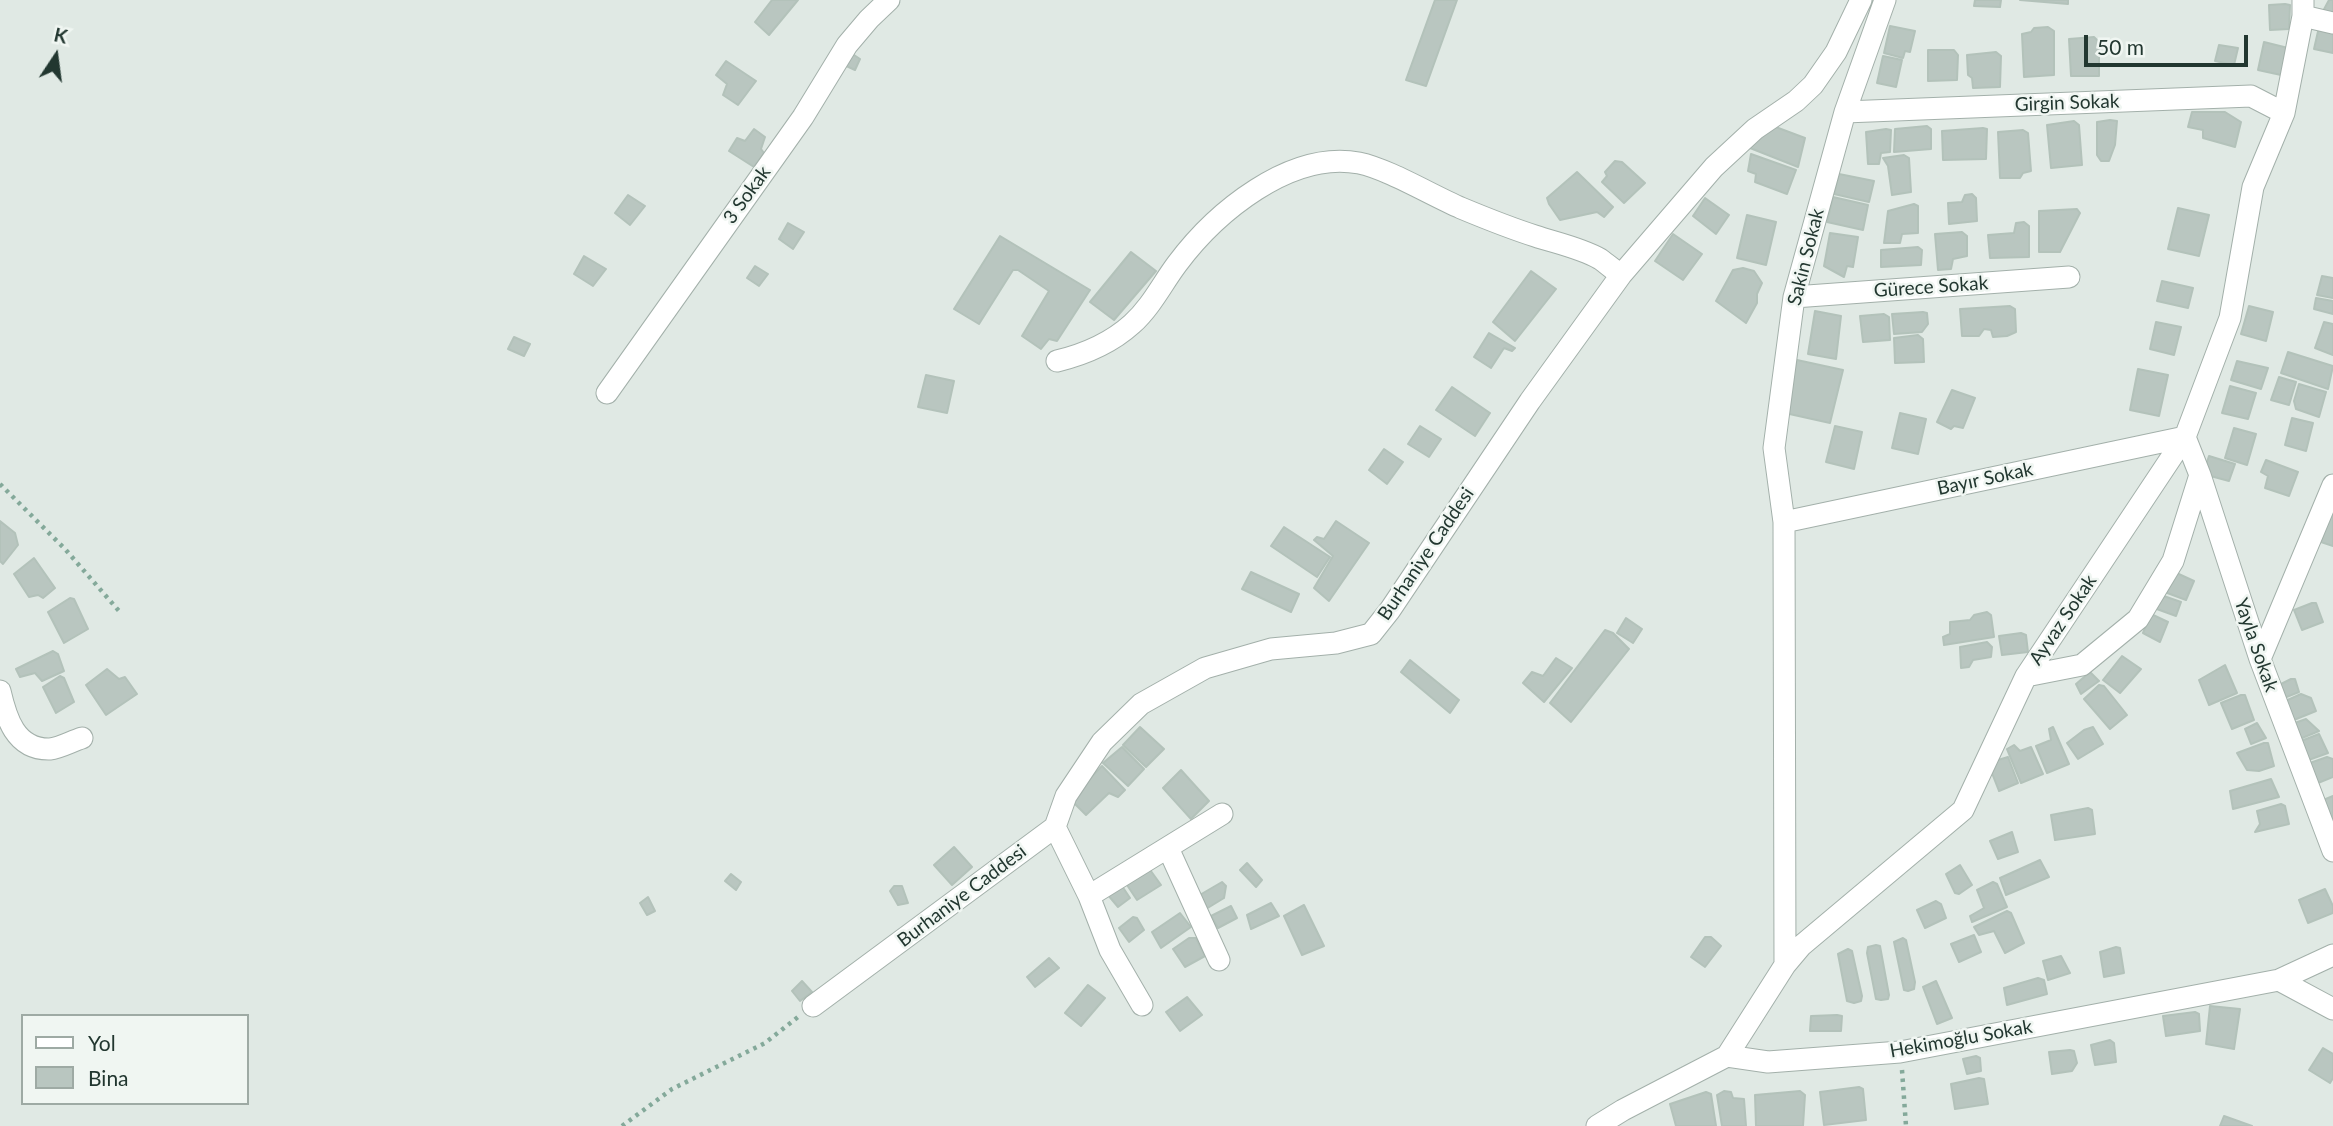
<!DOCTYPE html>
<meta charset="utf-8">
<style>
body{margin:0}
#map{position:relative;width:2333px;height:1126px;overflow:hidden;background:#e0e9e4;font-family:Lato,sans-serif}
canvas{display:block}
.legend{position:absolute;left:21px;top:1014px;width:228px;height:91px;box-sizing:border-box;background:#f0f6f2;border:2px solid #9eaaa4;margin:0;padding:9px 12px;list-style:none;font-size:21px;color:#223730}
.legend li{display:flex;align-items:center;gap:14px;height:35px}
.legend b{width:35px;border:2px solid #9eaaa4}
.north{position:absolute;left:21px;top:21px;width:70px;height:70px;-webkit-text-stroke:5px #f0f6f2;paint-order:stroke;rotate:13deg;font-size:19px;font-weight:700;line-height:28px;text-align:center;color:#223730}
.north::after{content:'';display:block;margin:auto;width:24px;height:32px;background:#223730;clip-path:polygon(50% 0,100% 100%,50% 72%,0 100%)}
.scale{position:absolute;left:2084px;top:35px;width:164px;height:32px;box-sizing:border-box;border:4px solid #223730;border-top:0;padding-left:9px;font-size:21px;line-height:24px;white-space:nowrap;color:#223730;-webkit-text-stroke:5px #f0f6f2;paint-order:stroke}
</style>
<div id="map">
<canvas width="2333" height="1126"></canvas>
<ul class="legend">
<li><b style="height:9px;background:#fff"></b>Yol</li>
<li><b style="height:19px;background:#b9c6c0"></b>Bina</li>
</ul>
<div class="north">K</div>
<div class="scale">50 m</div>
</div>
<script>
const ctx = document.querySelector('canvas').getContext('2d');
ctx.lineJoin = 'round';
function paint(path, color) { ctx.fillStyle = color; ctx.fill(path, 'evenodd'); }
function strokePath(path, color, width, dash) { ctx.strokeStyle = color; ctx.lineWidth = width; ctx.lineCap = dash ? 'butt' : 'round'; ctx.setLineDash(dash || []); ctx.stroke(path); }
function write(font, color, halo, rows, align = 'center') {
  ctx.font = font + ' Lato,sans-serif'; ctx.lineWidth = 5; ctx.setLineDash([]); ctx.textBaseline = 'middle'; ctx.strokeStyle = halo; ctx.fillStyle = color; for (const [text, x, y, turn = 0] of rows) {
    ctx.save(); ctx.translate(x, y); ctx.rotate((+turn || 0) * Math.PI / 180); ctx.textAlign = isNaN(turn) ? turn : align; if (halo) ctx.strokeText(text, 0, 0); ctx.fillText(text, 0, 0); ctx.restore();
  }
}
const building = new Path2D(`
 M772,0h26l-29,35 -14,-13z
 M1435,0h22l-31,86 -20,-6z
 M1975,0h26l-1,7 -26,-1z
 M2020,0h48v4z
 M2329,0h4v16l-11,-3z
 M2285,4l5,1 -1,24 -19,1 -1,-25z
 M1890,26l25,5 -5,21 -5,-1 -2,7 -19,-5z
 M2048,27l6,4v44l-30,2 -2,-43 9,-2 3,-4z
 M2319,27l14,3v23l-19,-4z
 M2094,37l5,5v34h-28l-2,-37z
 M2264,42l24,6 -7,27 -23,-5z
 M2219,45l19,3 -4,17 -19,-4z
 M1928,50h26l4,5 -1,25 -29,1z
 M848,51l12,8 -5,11 -13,-6z
 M1996,52l5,4 -1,31 -27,1 -1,-10 -4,-3 -1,-20z
 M1883,56l19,4 -6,27 -19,-4z
 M726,61l30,20 -18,24 -15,-10 4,-11 -11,-9z
 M2192,112h33l16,10 -6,25 -32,-9v-8l-15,-3z
 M2110,120l7,1 -2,24 -6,16h-8l-4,-6v-33z
 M2074,121l5,4 3,40 -31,3 -4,-43z
 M1765,123l40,15 -7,29 -53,-21z
 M1927,126l4,3v20l-37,3 1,-23z
 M1983,128l4,1 -1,30 -43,1 -1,-29z
 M754,129l11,8 -4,12 3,4 -10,14 -25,-16 8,-13 8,3z
 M1886,129l5,1 -1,22 -9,1 -2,11h-11l-2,-32z
 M2023,130l5,3 3,38 -8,2 -3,5h-20l-2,-46z
 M1751,154l45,16 -9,24 -32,-12 1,-8 -8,-3z
 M1904,155l5,3 2,34 -19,3 -4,-29 -5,-8z
 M1615,161l7,1 23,21 -21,20 -22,-21 5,-6 -2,-4z
 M1577,172l36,35 -9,10 -7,-5 -37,8 -11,-16 -2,-6z
 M1839,174l35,7 -5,21 -35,-8z
 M1972,194l4,4 1,23 -28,3 -1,-21 14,-1 3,-7z
 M628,195l17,11 -15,19 -15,-12z
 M1833,197l35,8 -5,25 -36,-8z
 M1705,198l24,17 -13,19 -23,-18z
 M1914,204l4,2v27l-16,1 -2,9h-16l4,-32z
 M2178,208l31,7 -10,41 -31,-7z
 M2077,209l3,4 -20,39h-21v-41z
 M1747,215l29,7 -10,43 -29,-7z
 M2024,222l5,4v31l-39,1 -2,-23 26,-2 2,-10z
 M788,223l16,9 -11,17 -14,-10z
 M1962,232l5,4v20l-14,3 -2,10 -13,1 -3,-36z
 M1830,233l28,4 -5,30 -6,-1 -3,11 -20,-11z
 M1673,234l29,20 -19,26 -28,-19z
 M1000,236l90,54 -33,51 -8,-2 -8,10 -19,-13 27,-45 -31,-21h-5l-34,54 -25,-15z
 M1918,247l4,3 -1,15 -40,2v-17z
 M1131,252l25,19 -42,49 -24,-18z
 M584,256l22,13 -13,17 -19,-12z
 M755,266l13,8 -9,12 -12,-8z
 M1743,268l11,3 8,12 -5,11v9l-11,20 -30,-22 17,-31z
 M1531,271l25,18 -41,52 -22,-19z
 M2322,276l11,2v20l-16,-3z
 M2162,281l31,7 -5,20 -31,-7z
 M2316,298l17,3v13l-19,-5z
 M2010,306l5,3 1,23 -9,4 -14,1 -2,-7 -7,-1 -5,7h-17l-2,-27z
 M2249,306l24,6 -7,29 -25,-7z
 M1815,311l26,5 -5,43 -28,-5z
 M1923,312l4,1 1,11 -6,8 -28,2 -2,-20z
 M1884,314l5,3 1,23 -27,2 -3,-26z
 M2156,322l25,5 -7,28 -24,-6z
 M2324,322l9,2v31l-18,-7z
 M1489,333l26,15 -3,3 -8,-3 -13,20 -17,-11z
 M1918,335l5,4 1,23 -29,1 -1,-25z
 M514,337l16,7 -6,12 -16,-7z
 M2288,352l45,14 -5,23 -47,-16z
 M1797,360l46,10 -13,53 -45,-10z
 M2237,361l31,7 -7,21 -30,-9z
 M2138,369l30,6 -9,41 -29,-6z
 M926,375l28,6 -7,32 -29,-6z
 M2279,377l17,5 -7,23 -18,-5z
 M2299,384l27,8 -7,25 -23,-8 -2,-8z
 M2230,386l26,7 -8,26 -26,-6z
 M1452,387l38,26 -15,23 -39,-26z
 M1952,390l23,8 -12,30 -9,-2 -3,3 -14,-7z
 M1900,413l26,6 -8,35 -26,-6z
 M2292,418l21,5 -7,28 -21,-6z
 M1420,426l21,13 -12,18 -21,-13z
 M1835,426l27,6 -8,37 -28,-7z
 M2234,428l22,6 -9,31 -22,-7z
 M1384,449l19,13 -16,22 -18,-14z
 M2209,456l26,8 -6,17 -26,-7z
 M2266,460l32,12 -9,24 -24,-8 3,-12 -7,-4z
 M2330,512l3,1v33l-12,-4z
 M0,521l15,12 3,12 -15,19 -3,-3z
 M1336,521l33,22 -40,58 -15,-13 19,-32 -19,-16 3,-3 7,2z
 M1284,527l46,30 -13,20 -46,-31z
 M34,558l21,30 -12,10 -5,-3 -9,2 -15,-23z
 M2170,570l24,11 -8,19 -24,-9z
 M1251,572l48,22 -8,18 -49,-23z
 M2158,594l23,8 -5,14 -22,-8z
 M70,598l4,1 14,30 -24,14 -16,-31z
 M2312,603h4l7,19 -21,8 -8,-20z
 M1987,612l4,3 3,22 -50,8 -1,-8 7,-3v-12l20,-2 4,-5z
 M2151,614l17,8 -8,20 -17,-9z
 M1626,618l16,11 -9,14 -16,-10z
 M1605,630l8,3 16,16 -58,73 -21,-19z
 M2021,633l5,2 2,17 -26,3 -3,-19z
 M1987,642l5,5 -1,10 -18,3 -4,7 -8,1 -1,-21z
 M53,651l5,3 6,17 -22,10 -7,-8 -15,4 -4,-8z
 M2122,656l19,13 -21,24 -17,-13z
 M1556,658l16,10 -28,34 -21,-19 9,-11 11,4z
 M1410,660l49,40 -9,13 -49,-41z
 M2225,665l12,28 -28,12 -10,-25z
 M107,669l12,10 6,-2 12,17 -31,21 -20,-30z
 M2090,672l9,9 -18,13 -5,-10z
 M60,676l4,2 10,24 -18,11 -13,-26z
 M2291,679h4l4,13 -20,8 -4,-13z
 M2099,685l5,1 23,29 -17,14 -26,-30z
 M2301,694l10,4 5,13 -27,11 -8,-19z
 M2241,695h4l9,25 -22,9 -11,-26z
 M2306,719l13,12 -24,10 -6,-16z
 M2257,723l9,15 -15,6 -6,-15z
 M1140,727l24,22 -18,18 -23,-22z
 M2053,727l16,37 -22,9 -11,-27 15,-6 -2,-11z
 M2093,727l10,17 -25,15 -11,-16 17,-13z
 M2319,734l9,19 -25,9 -7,-19z
 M2264,743h4l6,23 -15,5 -12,-1 -10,-17z
 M2014,745l6,6 11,-4 12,27 -22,9 -14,-34z
 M1122,747l22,22 -16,17 -25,-23z
 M2008,757l10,26 -19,8 -11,-28z
 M2327,757l6,2v18l-15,6 -8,-20z
 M1102,766l23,24 -7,7 -9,-4 -23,22 -16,-16z
 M1181,770l28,31 -18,18 -28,-31z
 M2271,779l8,18 -46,12 -3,-18z
 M2333,796v28l-17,-21z
 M2281,804l4,2 4,18 -34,8 5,-8 -3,-13z
 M2088,808l4,2 3,24 -40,6 -4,-25z
 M2012,832l6,20 -20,7 -8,-18z
 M954,847l18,20 -20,18 -18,-20z
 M2040,860l9,17 -43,18 -6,-17z
 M1247,863l15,17 -6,7 -16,-17z
 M1960,865l12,20 -13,9 -4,-1 -9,-19z
 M1148,867l13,18 -24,15 -12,-18z
 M731,874l10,8 -5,8 -11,-9z
 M1222,882l4,4 -2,12 -18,11 -8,-13z
 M1993,882l4,2 10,23 -35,15 -2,-6 14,-8 -7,-18z
 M894,886h8l6,17 -10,2 -8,-14z
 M1122,886l8,12 -12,9 -10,-12z
 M2325,889l8,17v7l-25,10 -9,-23z
 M648,897l7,14 -8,4 -7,-12z
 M1936,901l5,3 5,14 -21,10 -8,-18z
 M1271,903l8,13 -28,13 -4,-14z
 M1304,905l20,41 -22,9 -18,-39z
 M1231,906l6,12 -19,10 -7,-12z
 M2007,911l4,2 13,30 -19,10 -11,-22 -15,4 -5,-8z
 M1180,913l11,14 -30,21 -9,-16z
 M1133,917l4,1 7,12 -15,12 -10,-14z
 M1974,935l7,17 -22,10 -8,-18z
 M1705,937h6l10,9 -16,21 -14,-10z
 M1189,938h7l9,18 -20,11 -12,-18z
 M1903,938l3,2 9,42 -1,7 -6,2 -4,-1 -10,-48z
 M1876,945l4,1 9,49 -1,4 -7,1 -5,-1 -9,-46 1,-6z
 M2116,947l4,1 4,25 -20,4 -4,-25z
 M1848,949l4,2 10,45 -1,5 -7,2 -7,-2 -9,-47z
 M2061,956l9,17 -22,7 -5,-19z
 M1049,958l10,10 -24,19 -8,-10z
 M2038,978l6,2 3,14 -40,11 -3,-17z
 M802,981l10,11 -12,9 -8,-10z
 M1936,981l16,37 -15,6 -14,-37z
 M1088,985l17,13 -24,28 -16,-13z
 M1187,997l15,18 -22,16 -14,-19z
 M2210,1006l30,3 -6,40 -28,-5z
 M2195,1012l4,2 1,17 -34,5 -3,-20z
 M1837,1015l5,1 -1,15h-31l1,-15z
 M2110,1040l4,3 2,19 -21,3 -4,-20z
 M2323,1048l10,6v24l-3,5 -21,-13z
 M2070,1050l4,1 3,12 -5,8 -20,3 -3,-22z
 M1976,1056l4,2 1,13 -14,3 -4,-15z
 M1979,1078l5,1 4,25 -33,5 -4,-25z
 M1859,1087l4,2 3,31 -42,5 -4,-33z
 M1724,1091l7,1 2,6 11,1 2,27h-24l-5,-31z
 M1800,1091l5,4 -2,31h-47l-1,-31z
 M1706,1092l5,2 5,32h-40l-6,-22z
 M2224,1116l28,10h-32z`);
paint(building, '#b9c6c0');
strokePath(building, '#b3c2ba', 2);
const minor = new Path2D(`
 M2303,16l30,7
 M1845,112l406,-16 33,17
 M1794,297l275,-20
 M1057,361c29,-7 54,-18 75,-37 19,-17 30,-40 45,-60 38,-51 113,-114 182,-101 29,6 72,32 102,45 24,10 49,20 74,28 21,7 46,12 65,23 7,5 14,11 21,16
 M607,393l196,-276 44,-72 22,-26 20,-19
 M1784,522l401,-85 15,38 60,184 73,192
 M2260,659l73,-174
 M2026,676l56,-11 56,-46 35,-58 27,-86
 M0,691c6,26 15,59 50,58 10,-1 22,-8 32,-11
 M1055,827l34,69 21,54 32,55
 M1168,848l51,112
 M1089,896l133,-82
 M1785,965l-1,-443 -10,-74 20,-151 51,-185 40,-112
 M2279,980l54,29
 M813,1006l242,-179 11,-31 36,-54 39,-38 64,-36 66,-19 65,-6 35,-9 19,-24 140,-209 91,-126 93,-108 41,-38 41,-28 17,-16 23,-33 25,-52
 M1727,1056l58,-91 16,-19 162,-136 63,-134 159,-239 45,-119 23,-131 31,-74 19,-97v-16
 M1597,1126l26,-16 104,-54 41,6 132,-10 379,-72 54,-25`);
strokePath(minor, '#a3b0aa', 23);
strokePath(new Path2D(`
 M0,484l65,65 54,62
 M1902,1070l4,56
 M622,1126l50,-37 93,-46 33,-26`), '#84a99a', 4.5, [3.5, 5]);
strokePath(minor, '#fff', 21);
write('19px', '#223730', '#f0f6f2', [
 ["Girgin Sokak",2067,103,-2],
 ["3 Sokak",747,195,-54],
 ["Sakin Sokak",1806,257,-76],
 ["Gürece Sokak",1931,287,-4],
 ["Bayır Sokak",1985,479,-12],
 ["Burhaniye Caddesi",1426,554,-56],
 ["Ayvaz Sokak",2063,620,-56],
 ["Yayla Sokak",2256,645,71],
 ["Burhaniye Caddesi",962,896,-37],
 ["Hekimoğlu Sokak",1961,1039,-10]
]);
</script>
